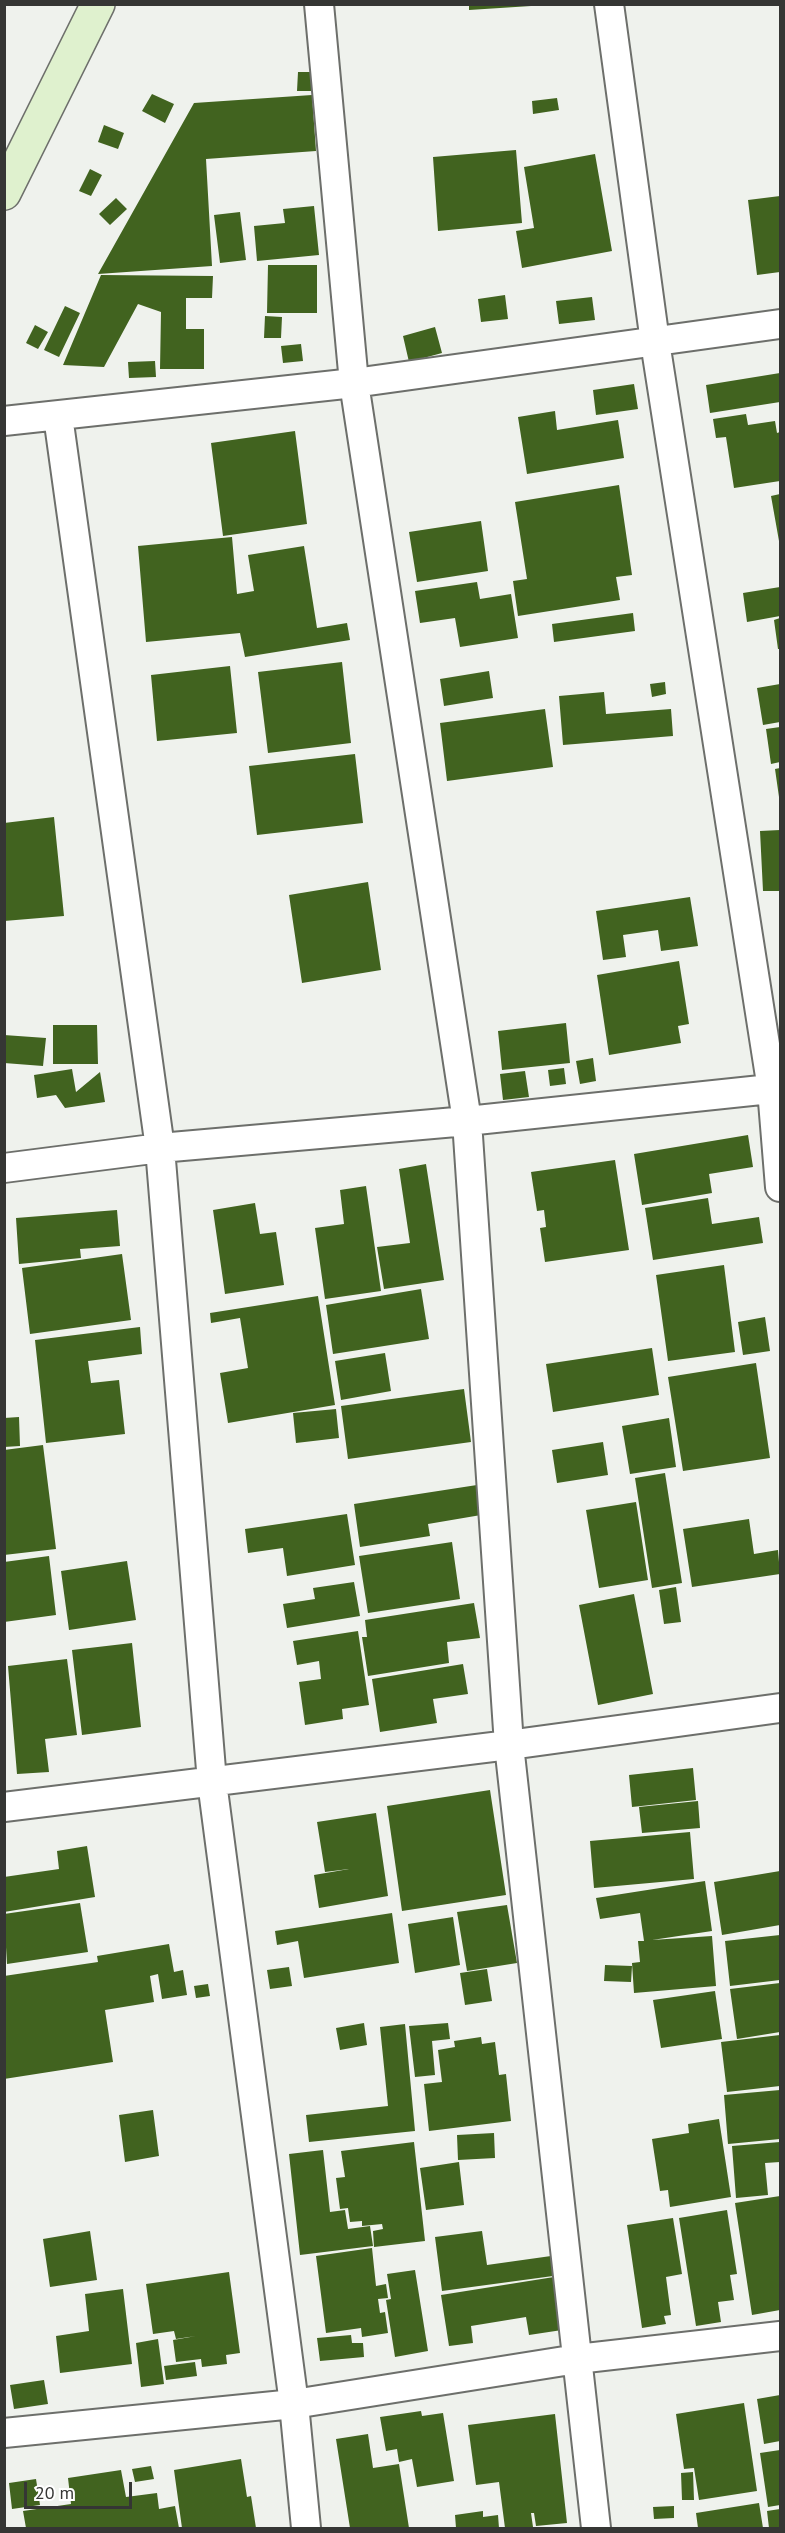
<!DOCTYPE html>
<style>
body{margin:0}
#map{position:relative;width:785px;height:2533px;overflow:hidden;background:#eff2ed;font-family:"PT Sans",sans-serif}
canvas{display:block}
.frame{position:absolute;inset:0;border:6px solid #353634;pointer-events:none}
.scale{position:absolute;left:24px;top:2482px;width:108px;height:27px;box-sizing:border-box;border:3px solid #353634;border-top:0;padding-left:8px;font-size:18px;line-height:21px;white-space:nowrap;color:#353634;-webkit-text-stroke:4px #fff;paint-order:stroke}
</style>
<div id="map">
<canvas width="785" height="2533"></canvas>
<div class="frame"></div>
<div class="scale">20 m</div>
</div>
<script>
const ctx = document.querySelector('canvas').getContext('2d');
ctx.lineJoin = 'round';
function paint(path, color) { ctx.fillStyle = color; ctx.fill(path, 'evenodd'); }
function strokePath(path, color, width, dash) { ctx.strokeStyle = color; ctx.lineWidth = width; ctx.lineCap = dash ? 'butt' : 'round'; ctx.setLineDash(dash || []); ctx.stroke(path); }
paint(new Path2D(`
 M469,4h62v2l-62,4z
 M298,72h19v19h-20z
 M152,94l22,10 -9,19 -23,-12z
 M312,95l4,56 -110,8 6,107 -114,8 96,-171z
 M557,98l2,12 -26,4 -1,-13z
 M104,125l20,8 -6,16 -20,-7z
 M516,150l6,73 -84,8 -5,-74z
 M595,154l17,97 -90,17 -6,-37 18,-3 -10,-61z
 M90,169l12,6 -11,21 -12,-5z
 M780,196v76l-23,3 -9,-75z
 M116,198l11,11 -17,16 -11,-11z
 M314,206l5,49 -62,6 -3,-35 31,-3 -2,-14z
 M240,212l6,48 -26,3 -6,-48z
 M268,265h49v48h-50z
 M101,275l112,1 -1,22h-26v31h18v40h-44l1,-57 -23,-8 -34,63 -41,-2z
 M505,295l3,24 -27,3 -3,-23z
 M592,297l3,23 -36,4 -3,-23z
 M65,306l15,7 -21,44 -15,-7z
 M265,316l17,1 -1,21h-17z
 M35,325l13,7 -10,17 -12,-6z
 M435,327l7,26 -33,9 -6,-26z
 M301,344l2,17 -20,2 -2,-17z
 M155,361l1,16 -27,1 -1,-16z
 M780,373v29l-70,11 -4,-28z
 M634,384l4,25 -42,6 -3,-25z
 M555,411l2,19 61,-10 6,38 -97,16 -9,-57z
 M746,414l2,11 27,-4 2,12 3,-1v49l-46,7 -8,-51 -10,1 -3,-19z
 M295,431l12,93 -84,12 -12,-93z
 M619,485l13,90 -16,2 4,23 -102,16 -5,-35 14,-2 -12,-77z
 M780,494v46l-1,1 -8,-45z
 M481,521l7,50 -71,11 -8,-50z
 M232,537l5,57 17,-3 -6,-36 56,-9 13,82 30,-5 3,17 -105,17 -5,-24 -94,9 -8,-96z
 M477,582l3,17 31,-5 7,44 -58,9 -5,-29 -35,5 -5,-32z
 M780,587v29l-33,6 -4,-29z
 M633,613l2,18 -81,11 -2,-18z
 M780,618v31h-2l-4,-29z
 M342,662l9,81 -83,10 -10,-81z
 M230,666l7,67 -80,8 -6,-66z
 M489,671l4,27 -49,8 -4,-27z
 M665,682l1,12 -14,3 -2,-13z
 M780,684v38l-17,3 -6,-37z
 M604,692l2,22 65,-5 2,27 -110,9 -4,-49z
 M545,709l8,58 -106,14 -7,-58z
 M780,727v35l-9,2 -5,-35z
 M355,754l8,69 -106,12 -8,-69z
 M780,768v29h-1l-4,-28z
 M54,817l10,99 -60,5v-98z
 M780,830v61h-17l-3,-60z
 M368,882l13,88 -79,13 -13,-88z
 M690,897l8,49 -37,5 -3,-21 -35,5 3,22 -23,3 -7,-49z
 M679,961l10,63 -11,2 3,17 -72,12 -12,-80z
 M566,1023l4,40 -68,7 -4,-39z
 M53,1025h44l1,39h-45z
 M4,1035l42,3 -3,28 -39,-3z
 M593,1058l3,23 -16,3 -4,-23z
 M564,1068l2,16 -16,2 -2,-16z
 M72,1069l4,23 24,-20 5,30 -40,6 -9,-13 -19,3 -3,-23z
 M525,1071l4,26 -26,3 -3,-26z
 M748,1135l5,32 -44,7 3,19 -70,12 -8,-51z
 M615,1160l14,90 -84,12 -5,-34 6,-1 -2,-17 -7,1 -6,-39z
 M426,1164l18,116 -60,9 -7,-42 33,-4 -11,-74z
 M366,1186l15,105 -56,8 -10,-71 29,-4 -4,-34z
 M708,1198l4,26 47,-7 4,26 -110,17 -8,-52z
 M255,1203l5,31 16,-2 8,53 -59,9 -12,-84z
 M117,1210l3,36 -40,3 1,9 -62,6 -3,-46z
 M122,1254l9,66 -101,14 -8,-66z
 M724,1265l11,87 -67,9 -12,-86z
 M421,1289l8,50 -96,15 -7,-49z
 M318,1296l17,109 -107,18 -8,-50 28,-5 -8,-50 -29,5 -1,-10z
 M765,1317l5,34 -27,4 -5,-33z
 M140,1327l2,27 -54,7 3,22 28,-3 6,54 -79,9 -11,-103z
 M652,1348l7,47 -106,17 -7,-48z
 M385,1353l6,38 -50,9 -6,-39z
 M756,1363l14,95 -87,13 -15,-94z
 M464,1389l7,53 -123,17 -7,-53z
 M336,1409l3,29 -43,5 -3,-30z
 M19,1417l1,29 -16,1v-29z
 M669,1418l7,49 -46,7 -8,-48z
 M603,1442l5,33 -51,8 -5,-33z
 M43,1445l13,104 -52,6v-105z
 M665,1473l17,110 -30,5 -17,-110z
 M477,1485l4,30 -53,9 2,12 -70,11 -6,-43z
 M636,1502l12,78 -49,8 -13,-78z
 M347,1514l8,51 -68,11 -4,-28 -35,5 -3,-24z
 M749,1519l5,35 24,-4 2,24 -88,13 -9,-58z
 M452,1542l8,57 -92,14 -9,-57z
 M49,1556l7,59 -52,7v-60z
 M127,1561l9,59 -67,10 -8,-59z
 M354,1582l6,34 -73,12 -4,-24 32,-5 -2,-11z
 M676,1587l5,35 -17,2 -5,-34z
 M634,1594l19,100 -55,11 -19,-100z
 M474,1603l6,35 -33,4 2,21 -81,13 -6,-39h5l-2,-17z
 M358,1631l11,74 -27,4 1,10 -38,6 -6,-43 22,-3 -2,-18 -22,4 -4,-24z
 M132,1643l9,84 -59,8 -10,-85z
 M67,1659l10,76 -32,4 4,33 -32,2 -9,-108z
 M463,1664l5,30 -35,5 4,24 -57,9 -8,-53z
 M693,1768l3,32 -64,7 -3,-32z
 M490,1790l16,105 -104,16 -15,-105z
 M698,1801l2,27 -58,5 -3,-26z
 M376,1813l12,83 -69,12 -5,-33 35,-6 -24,3 -8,-50z
 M690,1832l4,47 -100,9 -4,-47z
 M87,1846l8,51 -91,15v-35l55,-8 -2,-18z
 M780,1871v54l-58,10 -8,-53z
 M705,1881l7,50 -60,9 60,-4 4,50 -82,7 -2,-30 8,-1 -2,-21h6l-4,-28 -40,6 -4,-21z
 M80,1903l8,49 -81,12 -3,-50z
 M507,1905l10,58 -50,8 -10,-59z
 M392,1913l7,50 -95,15 -6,-37 -21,4 -2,-14z
 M453,1917l7,48 -45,8 -7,-49z
 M780,1935v45l-50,6 -5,-45z
 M169,1944l5,28 9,-2 4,25 -25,4 -4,-25 -8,2 4,26 -49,8 8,52 -109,17v-103l94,-14 -1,-6z
 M605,1965l27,1 -1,16 -27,-1z
 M289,1967l3,19 -22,3 -3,-19z
 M487,1969l5,32 -27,4 -5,-32z
 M780,1983v49l-43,7 -7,-50z
 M208,1984l2,12 -14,2 -2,-12z
 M715,1991l7,48 -61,9 -8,-48z
 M364,2023l3,22 -27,5 -4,-22z
 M448,2023l2,16 -18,2 3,34 -20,2 -6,-51z
 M405,2024l10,107 -106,11 -3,-27 82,-9 -8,-79z
 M780,2035v51l-53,6 -6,-50z
 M481,2037l1,7 13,-2 4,33 7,-1 5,47 -82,10 -5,-47 18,-2 -4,-32 17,-3 -1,-6z
 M780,2090v49l-52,5 -4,-49z
 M153,2110l6,46 -34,6 -6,-47z
 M719,2119l12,78 -61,10 -2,-17 -8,1 -8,-52 37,-6 -1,-9z
 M494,2133l1,25 -37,2 -1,-25z
 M414,2142l11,99 -51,6 -1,-16 10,-2 -1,-5 -20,2v-5l-12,1 -2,-14 -8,1 -4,-31 9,-1 -4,-26z
 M780,2142v20l-15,1 3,32 -32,3 -4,-52z
 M323,2150l7,62 15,-2 3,19 22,-3 3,20 -73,9 -11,-101z
 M459,2162l5,43 -38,5 -6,-42z
 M780,2196v114l-28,5 -17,-112z
 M727,2210l10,64 -7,1 4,25 -16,2 3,20 -25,4 -17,-108z
 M673,2218l9,56 -16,3 5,38 -7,1 2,8 -24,4 -15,-103z
 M90,2231l7,49 -47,7 -7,-48z
 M482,2231l5,34 64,-9 2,20 -111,15 -7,-54z
 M372,2248l4,38 10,-2 2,14 -10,1 2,14 5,-1 3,21 -26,4 -1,-9 -35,5 -10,-77z
 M415,2270l13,81 -33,6 -9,-57 5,-1 -4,-25z
 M229,2272l11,81 -14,2 1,9 -25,3 -1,-8 -25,3 -3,-22 23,-4 -20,3 -2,-8 -21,3 -7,-50z
 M554,2277l8,53 -33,5 -3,-18 -55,9 2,17 -24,3 -8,-51z
 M123,2289l9,75 -72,9 -4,-37 33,-5 -4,-37z
 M351,2335l1,8h11l1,14 -44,4 -3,-23z
 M158,2339l6,45 -23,3 -5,-44z
 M195,2362l2,14 -31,4 -2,-14z
 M44,2380l4,24 -34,5 -4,-24z
 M780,2395v46l-16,3 -7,-45z
 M744,2403l13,88 -58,9 -5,-32 -10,1 -8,-55z
 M421,2411l1,5 21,-3 11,68 -37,6 -5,-28 -13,3 -2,-13 -11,2 -6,-34z
 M555,2414l12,109 -31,3 -2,-13h-3l2,14 -28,1 -6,-46 -23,3 -8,-60z
 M368,2434l5,34 26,-4 10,64h-59l-14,-89z
 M780,2450v55l-12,2 -8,-54z
 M241,2459l6,38 4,-1 5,32h-74l-8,-58z
 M151,2466l3,13 -19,3 -3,-13z
 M121,2470l5,27 31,-4 2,16 16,-3 4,22h-153l-3,-17 48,-7 -3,-26z
 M693,2472l1,28h-12l-1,-27z
 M36,2479l4,26 -28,4 -3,-26z
 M759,2503l4,25h-65l-2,-15z
 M674,2506v12l-20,1 -1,-12z
 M780,2509v19h-11l-2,-17z
 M483,2511v6l15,-2 1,13h-43l-1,-13z`), '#41631f');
const minor = new Path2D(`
 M319,4l35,379 113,738 42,624 87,783
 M609,4l46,338 117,747 8,98
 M58,416l102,732 52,634 82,622 12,124
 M4,421l350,-38 426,-59
 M4,1168l156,-20 307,-27 313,-33
 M4,1807l505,-62 271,-37
 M4,2433l290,-29 283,-45 203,-23`);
const secondary = new Path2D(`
 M4,193l94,-189`);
strokePath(minor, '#6d6f6b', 32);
strokePath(secondary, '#6d6f6b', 36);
strokePath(minor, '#fff', 28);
strokePath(secondary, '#dff1ce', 33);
</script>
